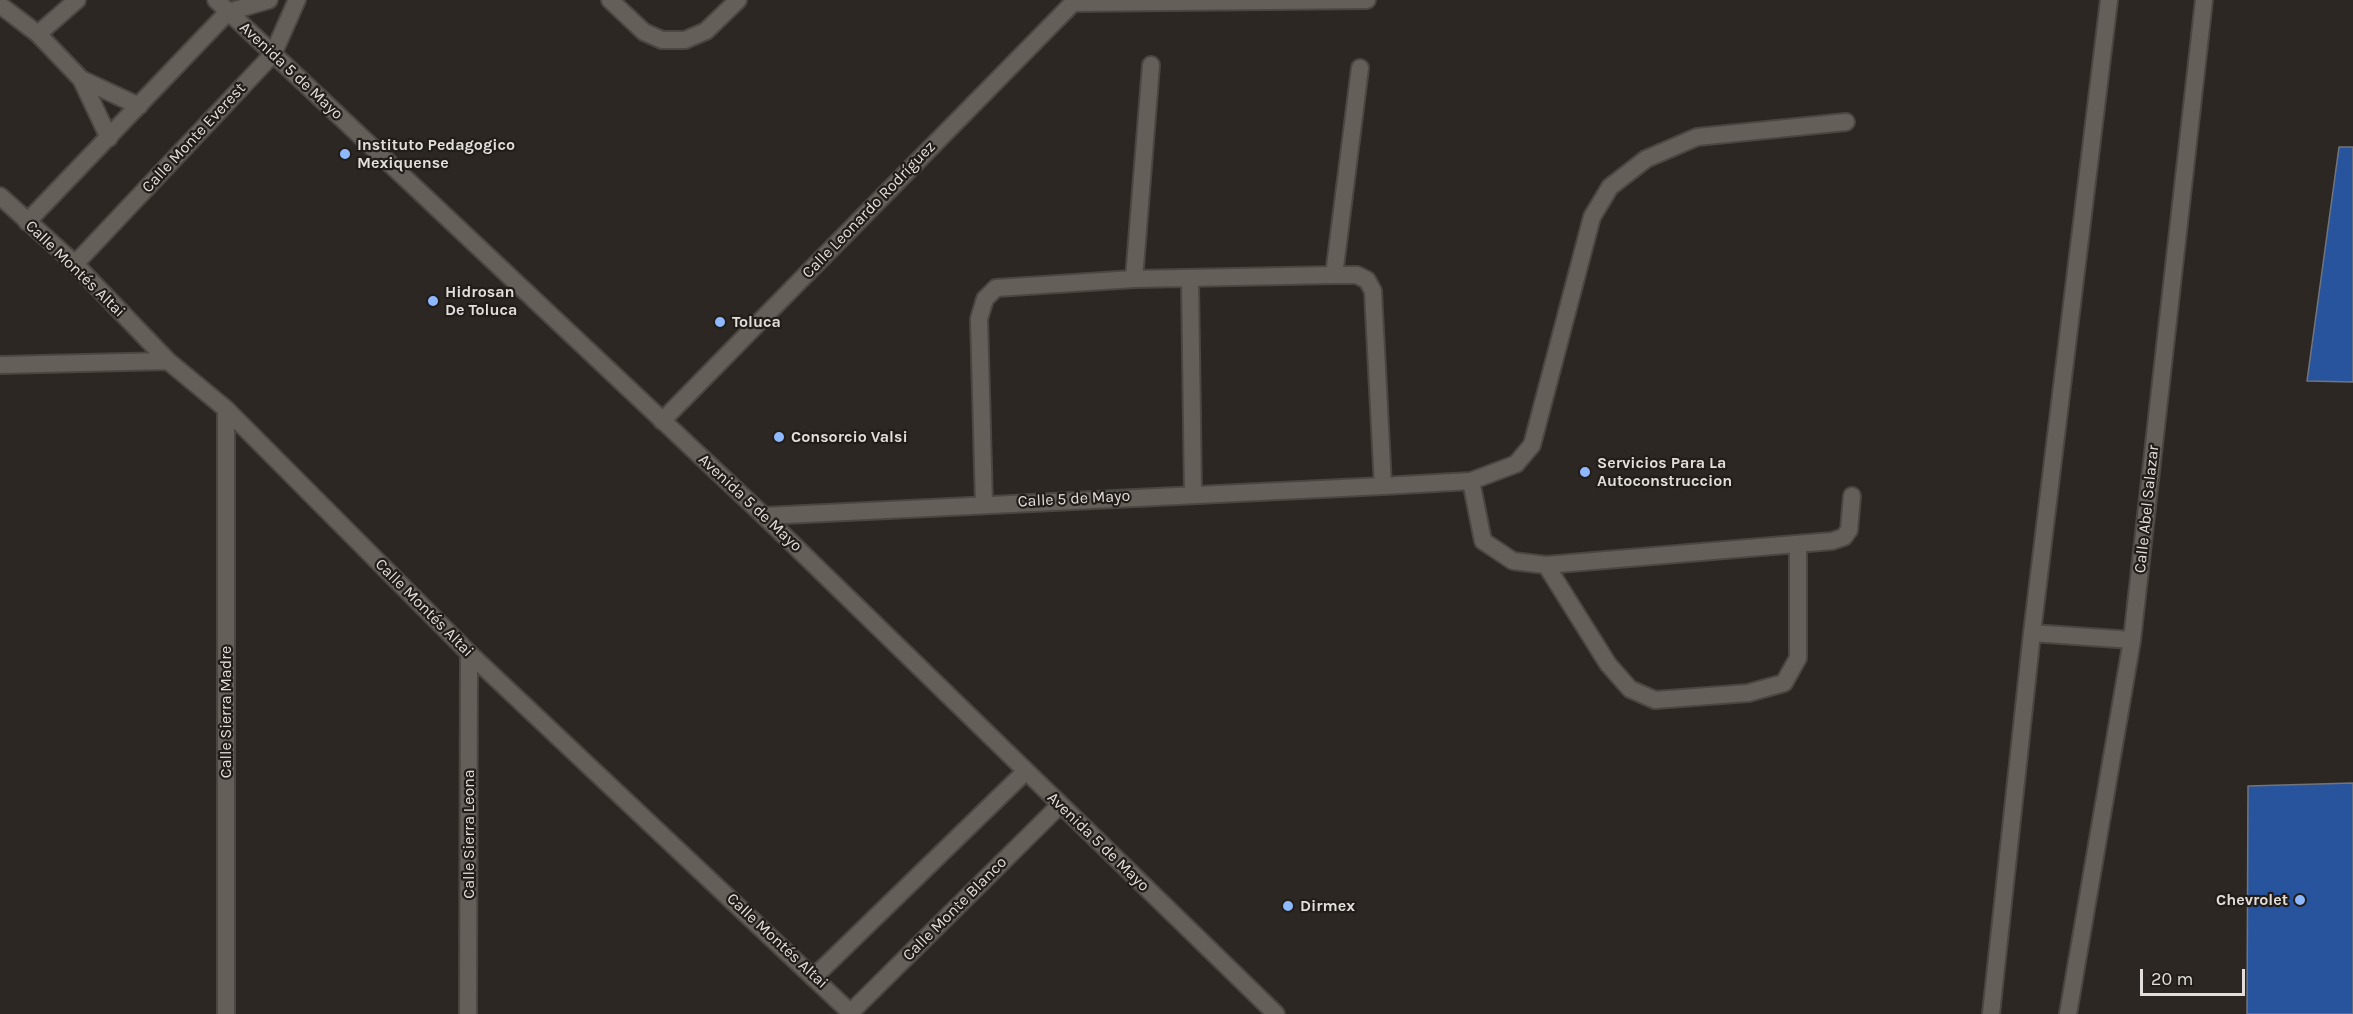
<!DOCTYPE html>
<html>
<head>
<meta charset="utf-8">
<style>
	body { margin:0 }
	#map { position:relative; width:2353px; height:1014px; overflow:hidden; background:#2c2722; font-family:Karla,sans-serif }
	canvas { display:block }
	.scale { position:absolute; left:2140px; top:969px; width:105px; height:27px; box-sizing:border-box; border:3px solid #e2dedb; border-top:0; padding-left:8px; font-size:18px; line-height:21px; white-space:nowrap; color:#e2dedb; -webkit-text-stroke:4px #221d19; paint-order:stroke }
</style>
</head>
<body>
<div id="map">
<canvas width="2353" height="1014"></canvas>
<div class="scale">20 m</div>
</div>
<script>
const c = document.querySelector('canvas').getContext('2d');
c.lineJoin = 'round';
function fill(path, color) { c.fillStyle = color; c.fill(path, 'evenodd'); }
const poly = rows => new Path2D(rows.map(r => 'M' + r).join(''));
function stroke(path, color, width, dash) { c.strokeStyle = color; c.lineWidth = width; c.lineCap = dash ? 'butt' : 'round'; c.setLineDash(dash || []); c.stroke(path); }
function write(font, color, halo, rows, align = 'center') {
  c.font = font + ' Karla,sans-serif'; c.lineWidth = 4.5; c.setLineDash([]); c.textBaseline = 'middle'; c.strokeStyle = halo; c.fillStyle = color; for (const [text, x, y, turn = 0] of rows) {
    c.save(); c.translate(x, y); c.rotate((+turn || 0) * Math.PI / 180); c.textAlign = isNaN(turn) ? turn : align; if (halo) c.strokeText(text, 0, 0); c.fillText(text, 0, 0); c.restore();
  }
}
const building = poly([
	[2339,147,2353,147,2353,382,2307,381,2339,147],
	[2353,783,2353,1014,2247,1014,2248,786,2353,783]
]);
const service = poly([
	[0,5,38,34,81,79,109,138],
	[38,34,77,0],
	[81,79,139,106],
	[1471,481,1483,541,1513,561,1546,565,1832,541,1844,537,1849,530,1852,496],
	[1383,486,1471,481,1516,464,1532,445,1592,217,1610,187,1646,159,1697,137,1846,122],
	[1546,565,1608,664,1630,689,1655,700,1748,693,1784,683,1798,658,1798,545]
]);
const minor = poly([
	[610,0,644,32,662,40,685,40,706,31,738,0],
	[1072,3,1367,0],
	[0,196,75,264,168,361,226,409,469,653,852,1014],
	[27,222,228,12,269,0],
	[75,264,273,54,297,0],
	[1334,275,1360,68],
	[1134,279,1151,65],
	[1190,280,1193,494],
	[0,365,168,361],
	[226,409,226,1014],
	[662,421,1076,0],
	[764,516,1383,486,1373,291,1367,280,1357,275,1334,275,1134,279,996,288,985,299,979,319,984,504],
	[2032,633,2132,640],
	[815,976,1025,772],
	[851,1012,1060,805],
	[468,1014,469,653],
	[1991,1014,2032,633,2109,0],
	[2068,1014,2132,640,2204,0]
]);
const secondary = poly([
	[216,0,764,516,1276,1014]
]);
const markers = [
	[345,154,6,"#8eb9fd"],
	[433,301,6,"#8eb9fd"],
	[720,322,6,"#8eb9fd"],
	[779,437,6,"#8eb9fd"],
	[1585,472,6,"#8eb9fd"],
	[2300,900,6,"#8eb9fd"],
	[1288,906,6,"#8eb9fd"]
];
const streetNames = [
	["Avenida 5 de Mayo",291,71,43],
	["Calle Monte Everest",194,138,-47],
	["Calle Leonardo Rodríguez",869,210,-46],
	["Calle Montés Altai",75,269,44],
	["Calle 5 de Mayo",1074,499,-3],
	["Avenida 5 de Mayo",750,503,43],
	["Calle Abel Salazar",2147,509,-84],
	["Calle Montés Altai",424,608,45],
	["Calle Sierra Madre",226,712,-90],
	["Calle Sierra Leona",469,834,-90],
	["Avenida 5 de Mayo",1098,842,44],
	["Calle Monte Blanco",955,909,-45],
	["Calle Montés Altai",777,941,43]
];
const poiNames = [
	["Instituto Pedagogico",357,145],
	["Mexiquense",357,163],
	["Hidrosan",445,292],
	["De Toluca",445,310],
	["Toluca",732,322],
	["Consorcio Valsi",791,437],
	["Servicios Para La",1597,463],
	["Autoconstruccion",1597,481],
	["Chevrolet",2288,900,"right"],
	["Dirmex",1300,906]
];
fill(building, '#28549d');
stroke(building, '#71757b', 1.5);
stroke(service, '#4a4641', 20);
stroke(minor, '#4a4641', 20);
stroke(secondary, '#4a4641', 20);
stroke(service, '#655f5a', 16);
stroke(minor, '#655f5a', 16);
stroke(secondary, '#655f5a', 16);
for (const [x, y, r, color] of markers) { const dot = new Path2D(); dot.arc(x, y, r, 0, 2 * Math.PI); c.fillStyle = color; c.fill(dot); stroke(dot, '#221d19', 2); }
write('16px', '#e2dedb', '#221d19', streetNames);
write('bold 16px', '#e2dedb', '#221d19', poiNames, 'left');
</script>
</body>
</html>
